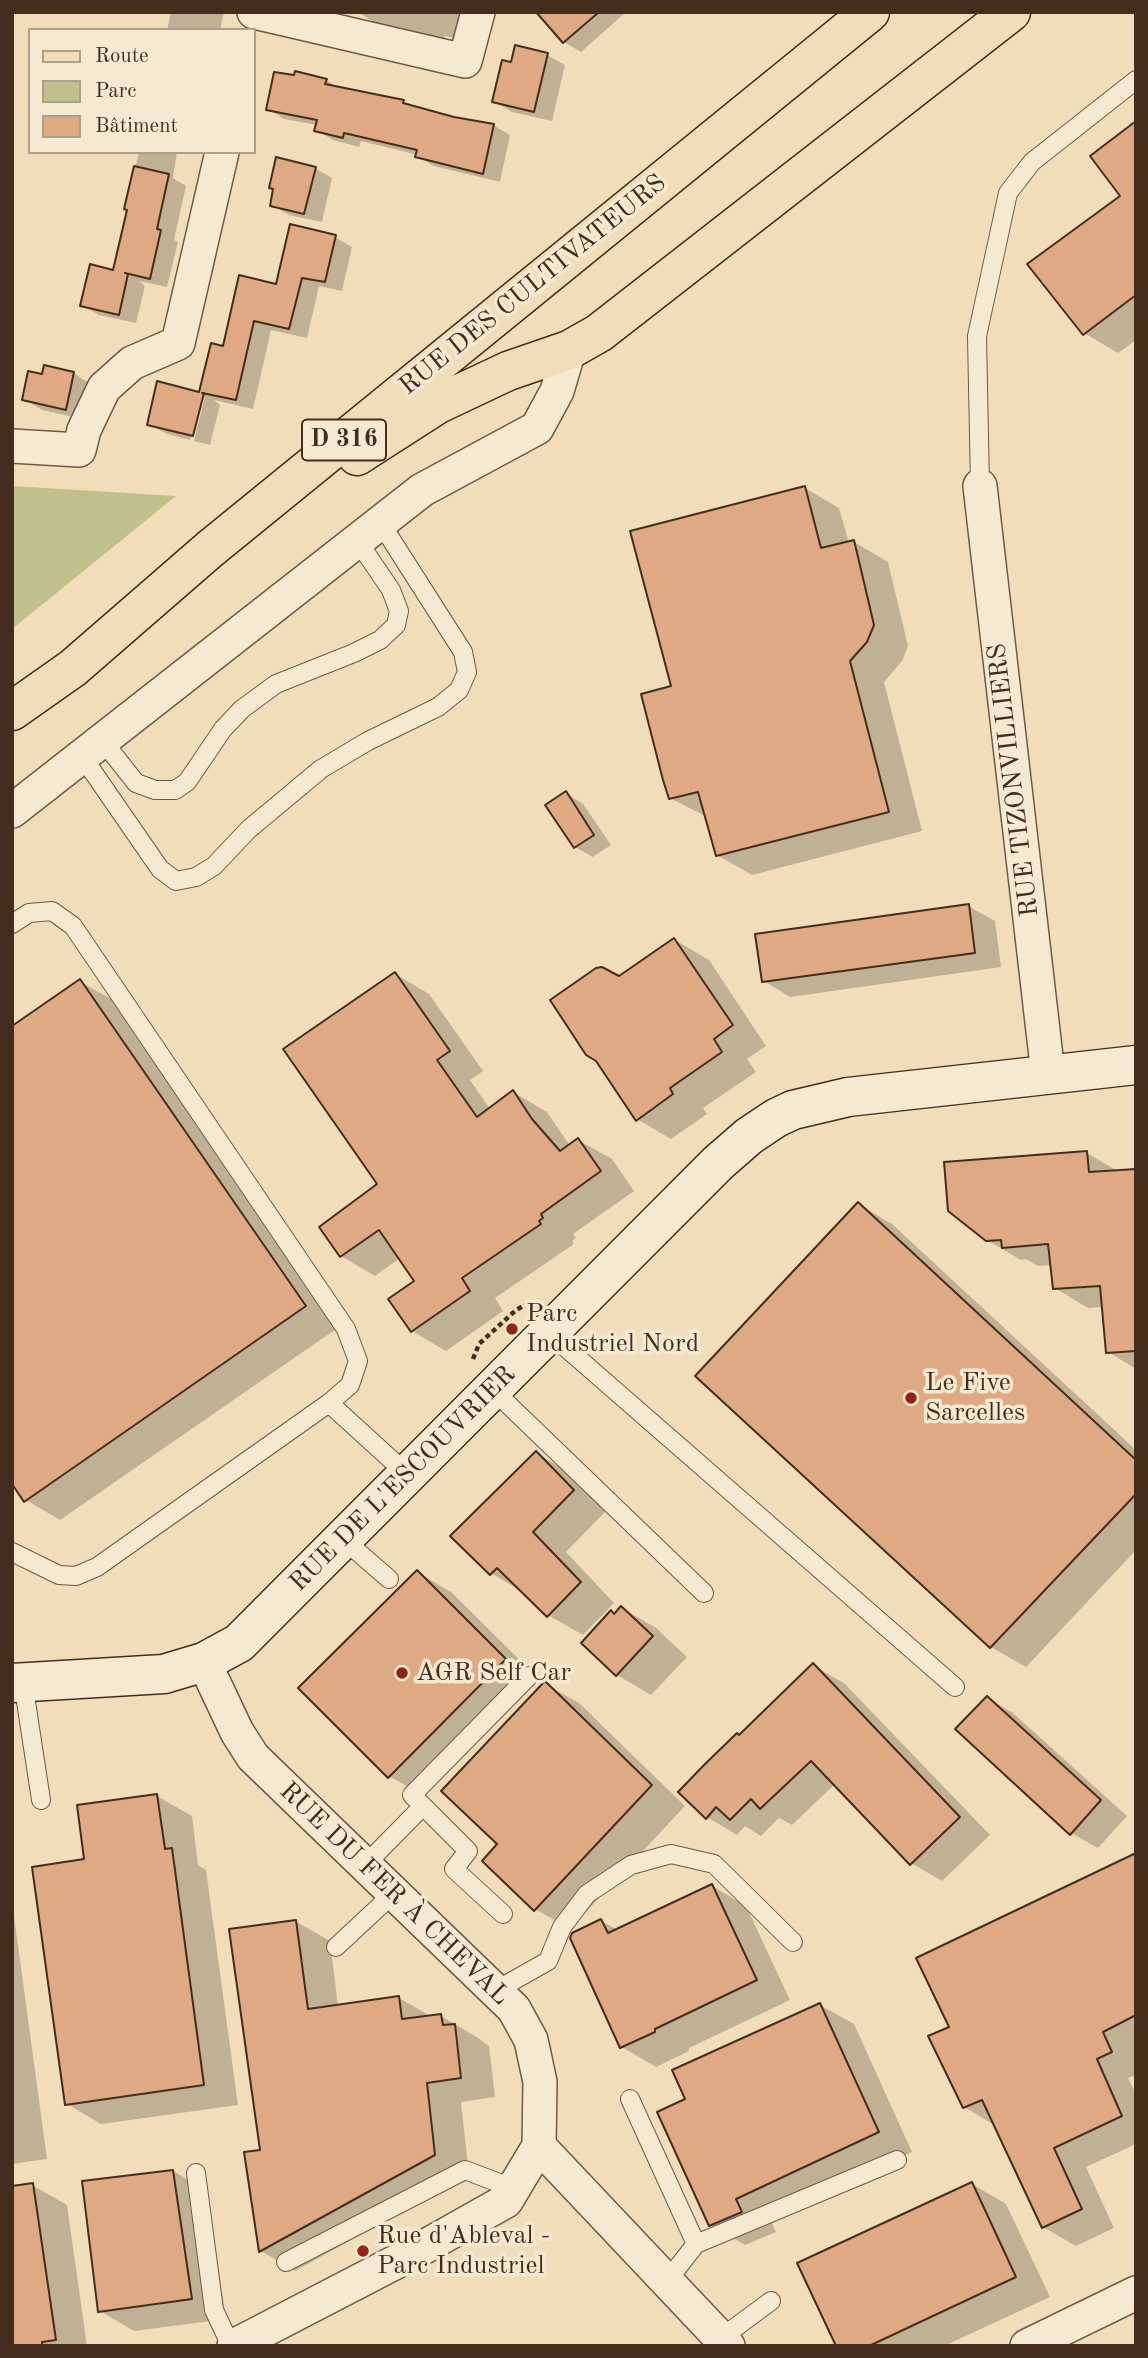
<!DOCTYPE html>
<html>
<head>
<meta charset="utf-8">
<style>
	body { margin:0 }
	#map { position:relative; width:1148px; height:2358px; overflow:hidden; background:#f1ddba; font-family:"Old Standard TT",serif }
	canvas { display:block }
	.frame { position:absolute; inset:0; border:14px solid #442d1d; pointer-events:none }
	.legend { position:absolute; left:28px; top:28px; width:228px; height:126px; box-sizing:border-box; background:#f6e9d2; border:2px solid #af9e8a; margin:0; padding:9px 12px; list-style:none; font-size:21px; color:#442d1d }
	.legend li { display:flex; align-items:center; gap:14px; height:35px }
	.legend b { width:35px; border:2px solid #af9e8a }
</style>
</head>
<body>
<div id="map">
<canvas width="1148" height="2358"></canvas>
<div class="frame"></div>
<ul class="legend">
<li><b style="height:9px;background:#f1ddba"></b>Route</li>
<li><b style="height:19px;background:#c1bf8b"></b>Parc</li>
<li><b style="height:19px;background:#dfa983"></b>Bâtiment</li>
</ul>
</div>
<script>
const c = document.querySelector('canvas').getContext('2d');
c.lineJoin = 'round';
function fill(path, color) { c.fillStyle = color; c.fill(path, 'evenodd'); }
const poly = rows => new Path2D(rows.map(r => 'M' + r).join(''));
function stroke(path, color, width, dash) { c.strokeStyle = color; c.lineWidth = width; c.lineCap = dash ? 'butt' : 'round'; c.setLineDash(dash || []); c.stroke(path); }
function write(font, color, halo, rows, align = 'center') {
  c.font = font + ' "Old Standard TT",serif'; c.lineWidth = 7; c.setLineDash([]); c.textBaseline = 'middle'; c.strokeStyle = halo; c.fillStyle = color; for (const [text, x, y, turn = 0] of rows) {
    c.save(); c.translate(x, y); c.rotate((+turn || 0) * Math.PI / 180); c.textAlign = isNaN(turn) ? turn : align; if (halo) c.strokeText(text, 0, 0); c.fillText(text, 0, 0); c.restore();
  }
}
const green = poly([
	[12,486,176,496,12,629]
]);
const shadow = poly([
	[171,12,224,12,220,30,167,30],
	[358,12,469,12,462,40,445,36,444,41,380,26],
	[546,12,626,12,581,52,564,42,541,16],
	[547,55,565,65,552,121,512,112,494,101,513,64],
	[326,80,340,89,403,102,411,107,454,118,493,125,510,135,500,182,434,166,417,156,418,155,361,141,359,147,333,140,316,130,317,125,284,119,268,109],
	[1136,123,1136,340,1118,353,1084,333,1122,196],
	[139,152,177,152,173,178,186,186,174,240,178,242,167,287,139,281,145,286,136,323,99,315,82,305,114,272,129,210,126,208],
	[315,168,332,178,322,222,289,215,272,205],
	[335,237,352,247,342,291,319,286,307,338,271,330,253,409,214,400,220,405,210,445,194,441,205,397,201,397,190,440,167,434,149,424,200,394,225,348,278,286],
	[73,373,91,384,83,419,42,410,24,399],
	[805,488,839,508,849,543,854,542,888,562,908,646,902,661,884,682,922,831,752,875,717,855,707,817,670,798,673,688],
	[566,793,583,804,611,845,593,857,575,847],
	[968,906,995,921,1001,967,790,997,764,981],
	[675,940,709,960,766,1046,747,1059,756,1072,703,1108,707,1114,671,1139,637,1119,620,978],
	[395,974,429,994,483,1071,470,1080,490,1109,513,1092,547,1112,570,1146,578,1140,612,1159,634,1191,573,1234,576,1238,572,1241,574,1244,495,1298,503,1311,446,1351,412,1331,416,1281,400,1258,375,1276,341,1256,321,1227,380,1185],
	[80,982,115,1001,339,1327,60,1520,26,1500],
	[1087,1153,1119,1172,1136,1170,1136,1369,1108,1352,1103,1307,1088,1308,1055,1288,1052,1265,1038,1266,1026,1259,1021,1260,987,1240],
	[858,1204,892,1224,1136,1450,1136,1550,1026,1667,991,1647,697,1376],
	[536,1453,570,1473,607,1510,566,1552,614,1603,583,1635,548,1615,526,1594,491,1573],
	[417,1572,451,1592,539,1679,424,1796,389,1776],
	[622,1608,656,1628,687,1657,651,1695,617,1675,583,1643],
	[813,1666,844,1683,990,1835,942,1881,911,1863,835,1784,792,1825,779,1818,761,1836,745,1826,737,1835,707,1817,740,1737],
	[545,1684,579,1703,685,1806,570,1929,535,1909],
	[987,1698,1013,1713,1127,1816,1098,1848,1071,1833],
	[157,1796,192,1816,198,1865,206,1870,238,2105,101,2124,67,2104,86,1861],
	[1136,1855,1136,2075,1128,2078,1136,2094,1136,2144,1086,2167,1114,2228,1076,2246,1043,2227,996,2126,964,2107,951,2028],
	[712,1886,746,1906,790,2000,689,2048,689,2051,656,2067,622,2047,601,1921,618,1930],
	[12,1901,47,2159,12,2164],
	[295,1921,330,1941,338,2006,399,1998,432,2017,441,2016,475,2036,489,2046,495,2097,461,2102,469,2175,295,2271,261,2251,246,2154,262,2152],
	[820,2005,854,2024,912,2152,770,2219,776,2232,745,2245,711,2225,688,2100],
	[173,2171,207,2191,226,2319,134,2331,100,2311],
	[972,2184,1006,2204,1050,2297,944,2346,838,2346],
	[32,2185,67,2205,87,2346,12,2346]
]);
const building = poly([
	[536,12,599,12,563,43,536,12],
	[515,45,548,53,534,112,492,102,502,60,511,62,515,45],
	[295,71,327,79,325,84,404,100,403,103,454,117,494,124,483,174,415,157,417,150,344,133,343,138,314,131,317,120,266,110,274,72,294,75,295,71],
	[1136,121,1136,295,1083,335,1027,264,1120,196,1090,156,1136,121],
	[276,157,316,167,304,214,270,206,273,189,269,188,276,157],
	[134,166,169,174,157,229,161,230,150,279,125,273,128,274,119,315,80,306,90,264,113,270,127,210,124,209,134,166],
	[290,224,336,235,325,282,302,278,289,329,254,321,236,400,202,393,204,393,193,436,147,425,157,381,199,392,211,343,223,346,239,275,276,284,290,224],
	[44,365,74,372,66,410,22,400,28,371,42,374,44,365],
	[805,486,821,548,854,540,874,625,867,642,850,661,889,812,716,856,698,792,669,799,663,780,641,694,671,686,630,531,805,486],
	[566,791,594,835,574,848,545,805,566,791],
	[969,904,975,953,762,982,755,934,969,904],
	[674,938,733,1025,714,1039,722,1052,670,1088,673,1094,636,1121,596,1061,586,1055,550,1000,596,968,602,967,619,976,674,938],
	[395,972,450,1051,437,1060,477,1117,513,1090,532,1119,560,1151,578,1138,601,1171,541,1214,543,1218,539,1221,541,1224,462,1278,470,1291,411,1332,388,1299,414,1281,379,1230,340,1257,319,1227,377,1184,283,1049,395,972],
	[80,979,306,1306,24,1502,12,1484,12,1026,80,979],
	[1087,1151,1089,1172,1136,1169,1136,1351,1106,1353,1100,1286,1053,1289,1048,1244,1002,1248,1001,1240,986,1241,948,1211,944,1162,1087,1151],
	[858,1202,1136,1460,1136,1494,990,1648,695,1376,858,1202],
	[536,1451,574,1490,533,1532,581,1582,547,1617,497,1568,490,1575,450,1536,536,1451],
	[417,1570,506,1659,388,1778,298,1688,417,1570],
	[621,1606,653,1636,616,1676,581,1643,611,1610,614,1614,621,1606],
	[813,1663,960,1817,910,1865,811,1761,760,1809,751,1799,730,1820,716,1807,706,1819,678,1792,705,1764,737,1733,739,1735,813,1663],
	[545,1681,652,1785,534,1911,482,1861,497,1844,441,1791,545,1681],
	[987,1696,1101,1800,1070,1835,955,1729,987,1696],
	[157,1794,165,1849,172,1848,204,2085,65,2105,32,1867,84,1859,77,1805,157,1794],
	[1136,1853,1136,2015,1103,2032,1112,2052,1097,2059,1122,2116,1054,2148,1082,2209,1042,2228,982,2100,963,2108,928,2036,949,2027,916,1958,1136,1853],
	[712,1884,757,1980,655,2029,655,2032,620,2048,570,1938,572,1933,601,1919,608,1933,712,1884],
	[296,1920,308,2009,399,1996,402,2019,441,2014,443,2025,455,2024,461,2078,427,2083,435,2155,259,2252,244,2152,260,2150,229,1929,296,1920],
	[820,2003,879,2132,736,2199,742,2212,709,2226,657,2112,685,2099,672,2070,820,2003],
	[173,2170,192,2299,98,2312,82,2181,173,2170],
	[972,2182,1016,2277,869,2346,836,2346,797,2263,972,2182],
	[33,2183,56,2340,42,2342,42,2346,12,2346,12,2186,33,2183]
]);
const path = poly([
	[473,1359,479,1344,516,1310,527,1304]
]);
const lane = poly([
	[980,486,977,336,1008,193,1032,162,1136,80],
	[102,740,136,783,155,790,175,790,187,782,223,729,242,709,276,684,354,653,380,640,396,625,399,611,391,590,357,540],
	[82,756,160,869,176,881,196,877,214,866,249,829,321,769,368,741,438,707,459,690,467,672,463,652,380,522],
	[12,924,29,913,52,911,73,926,346,1329,358,1361,350,1385,329,1403,408,1475],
	[549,1333,955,1687],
	[492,1389,704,1593],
	[343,1539,389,1579],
	[12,1552,59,1575,76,1576,97,1567,329,1403],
	[23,1682,41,1800],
	[365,1865,423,1806],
	[503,1914,454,1869,468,1851,412,1795,529,1676],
	[336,1947,394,1893],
	[495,1991,548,1961,562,1927,587,1894,631,1865,671,1854,714,1864,793,1942],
	[630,2099,696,2244,897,2160],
	[196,2173,214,2310,231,2346],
	[286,2262,465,2170,515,2189],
	[667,2281,696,2244],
	[721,2338,771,2301]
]);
const street = poly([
	[254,12,465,61,478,12],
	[12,446,79,450,84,430,104,388,132,363,178,343,222,152],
	[980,486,1048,1074],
	[12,811,422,490,537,428,557,391,569,350],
	[204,1662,237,1732,253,1757,514,2009,531,2040,540,2082,539,2146,506,2201,417,2251,234,2346],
	[539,2146,728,2346],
	[1027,2346,1136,2293]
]);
const secondary = poly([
	[12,1683,164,1674,204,1662,239,1643,718,1163,749,1136,776,1118,793,1110,848,1097,1136,1065]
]);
const primary = poly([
	[357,456,438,404,508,371,569,350,599,333,1011,12],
	[12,711,73,668,210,549,870,12]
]);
const markers = [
	[512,1329,7,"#8f2418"],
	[911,1398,7,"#8f2418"],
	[402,1673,7,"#8f2418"],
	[363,2251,7,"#8f2418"]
];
const shields = [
	[344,440,84]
];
const shieldNames = [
	["D 316",344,440]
];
const streetNames = [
	["RUE DES CULTIVATEURS",533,285,-39],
	["RUE TIZONVILLIERS",1014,780,-97],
	["RUE DE L'ESCOUVRIER",403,1479,-45],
	["RUE DU FER À CHEVAL",394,1894,44]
];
const poiNames = [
	["Parc",526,1314],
	["Industriel Nord",526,1344],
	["Le Five",925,1383],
	["Sarcelles",925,1413],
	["AGR Self Car",416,1673],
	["Rue d'Ableval -",377,2236],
	["Parc Industriel",377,2266]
];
fill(green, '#c1bf8b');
fill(shadow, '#0003');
fill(building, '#dfa983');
stroke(building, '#442d1d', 2);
stroke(lane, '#6f5944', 20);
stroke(street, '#6f5944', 36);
stroke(secondary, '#442d1d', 41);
stroke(primary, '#442d1d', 41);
stroke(path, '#442d1d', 4.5, [5, 3.5]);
stroke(lane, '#f6e9d2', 18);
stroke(street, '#f6e9d2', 33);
stroke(secondary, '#f6e9d2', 38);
stroke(primary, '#f1ddba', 38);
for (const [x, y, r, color] of markers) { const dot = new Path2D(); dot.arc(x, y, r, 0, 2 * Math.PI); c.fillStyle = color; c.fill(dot); stroke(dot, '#f6e9d2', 2.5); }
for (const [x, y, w] of shields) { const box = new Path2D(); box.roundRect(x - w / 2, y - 20.5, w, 41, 5); c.fillStyle = '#f6e9d2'; c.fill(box); stroke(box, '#442d1d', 2); }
write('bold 24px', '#442d1d', null, shieldNames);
write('26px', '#442d1d', '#f6e9d2', streetNames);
write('26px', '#442d1d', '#f6e9d2', poiNames, 'left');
</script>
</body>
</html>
